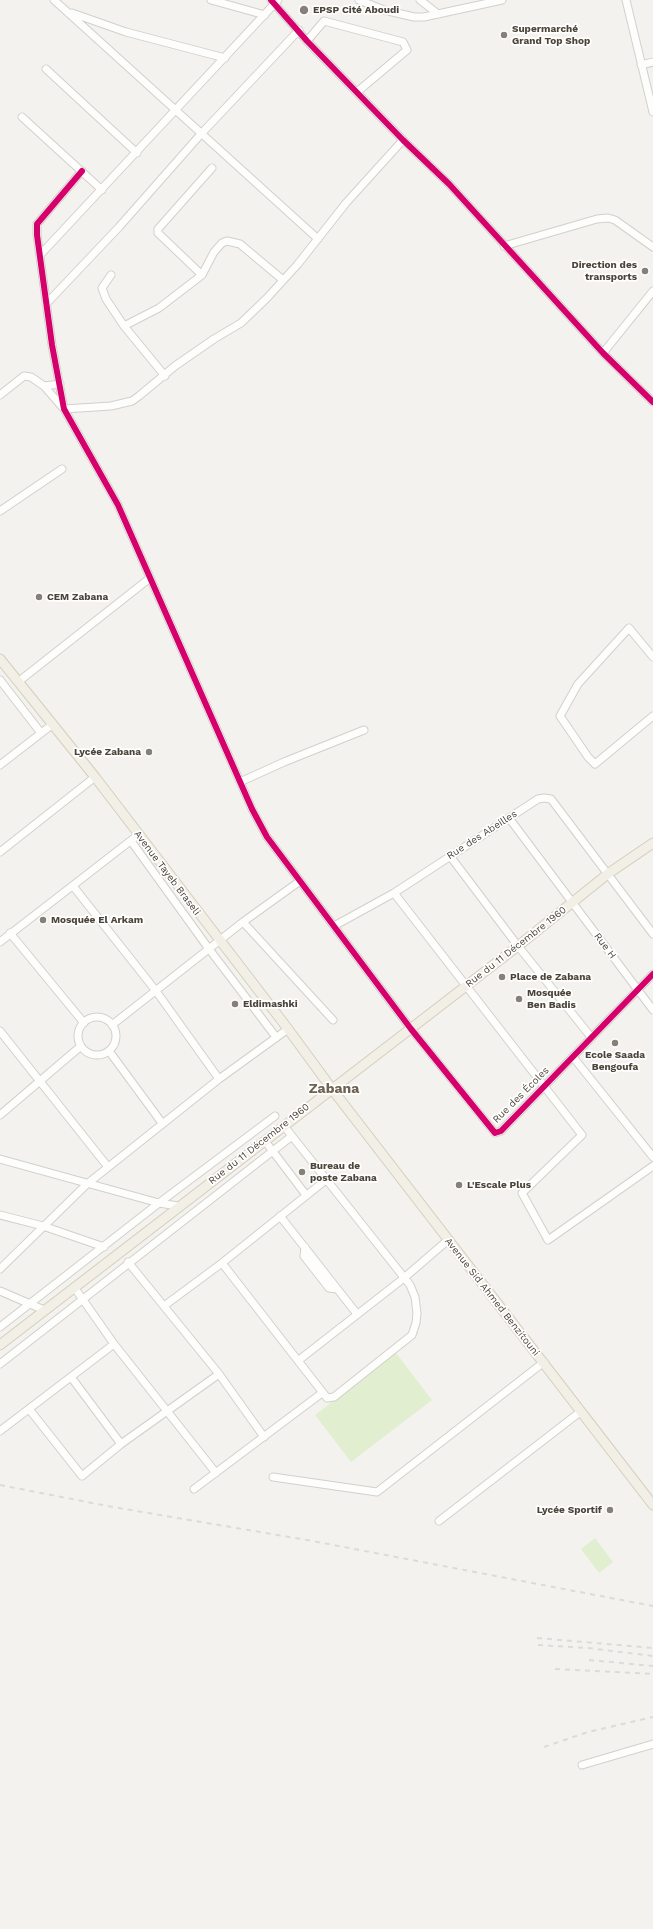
<!DOCTYPE html>
<html>
<head>
<meta charset="utf-8">
<style>
	body { margin:0 }
	canvas { display:block; background:#f4f2ee }
</style>
</head>
<body>
<canvas width="653" height="1929"></canvas>
<script>
const c = document.querySelector('canvas').getContext('2d');
c.lineJoin = 'round';
function fill(path, color) { c.fillStyle = color; c.fill(path, 'evenodd'); }
const poly = rows => new Path2D(rows.map(r => 'M' + r).join(''));
function stroke(path, color, width, dash) { c.strokeStyle = color; c.lineWidth = width; c.lineCap = dash ? 'butt' : 'round'; c.setLineDash(dash || []); c.stroke(path); }
function write(font, color, halo, rows, align = 'center') {
  c.font = font + ' "Work Sans",sans-serif'; c.lineWidth = 3.5; c.setLineDash([]); c.textBaseline = 'middle'; c.strokeStyle = halo; c.fillStyle = color; for (const [text, x, y, turn = 0] of rows) {
    c.save(); c.translate(x, y); c.rotate((+turn || 0) * Math.PI / 180); c.textAlign = isNaN(turn) ? turn : align; if (halo) c.strokeText(text, 0, 0); c.fillText(text, 0, 0); c.restore();
  }
}
const green = poly([
	[396,1353,432,1400,351,1462,315,1415],
	[595,1538,613,1562,599,1573,581,1549]
]);
const minor = poly([
	[54,0,318,239],
	[211,0,265,15],
	[271,0,307,41,403,140,449,184,603,353,653,402],
	[359,0,384,10,414,17,424,17,502,0],
	[420,0,438,14],
	[626,0,653,112],
	[72,13,126,32,225,58],
	[307,41,324,21,403,42,407,50,357,92],
	[641,65,653,62],
	[46,69,137,153],
	[22,117,102,190],
	[82,171,37,224,37,235,52,345,64,409,118,505,252,809,267,837,411,1029,495,1133,501,1131,653,974],
	[504,246,597,219,608,218,615,220,653,247],
	[40,255,278,0],
	[111,275,102,288,106,299,124,326,165,376],
	[202,275,158,233,158,229,212,168],
	[46,304,119,227,201,134,299,30],
	[124,326,159,308,202,275,214,252,222,243,227,241,240,244,283,280],
	[603,353,653,291],
	[44,386,60,384],
	[0,395,24,376,31,377,44,386,64,409,111,406,132,401,139,396,175,366,214,339,241,323,267,298,298,264,346,203,403,140],
	[0,511,62,469],
	[653,657,629,628,578,684,560,716,588,757,595,764,653,716],
	[0,680,41,733],
	[18,682,150,578],
	[0,765,53,724],
	[240,782,284,762,364,730],
	[509,818,653,1010],
	[131,841,209,949,276,1037],
	[0,852,95,777],
	[450,856,518,946,591,1037],
	[73,886,156,991,219,1079],
	[394,893,582,1135,522,1193,548,1240,653,1166],
	[243,922,333,1020],
	[334,926,394,893,538,799,544,798,551,799,653,934],
	[10,933,84,1023],
	[0,942,138,835],
	'78 1036a19 19 0 1 1 38 0a19 19 0 1 1-38 0Z',
	[112,1025,243,922,300,881],
	[0,1031,108,1167],
	[109,1051,162,1123],
	[573,1057,653,1157],
	[0,1115,81,1046],
	[265,1141,306,1195],
	[0,1159,159,1203,178,1206],
	[0,1215,43,1226,104,1247],
	[280,1216,357,1314],
	[305,1247,304,1256,329,1288,337,1289],
	[128,1262,219,1374,264,1437],
	[222,1263,327,1398,334,1397,412,1335,416,1323,417,1313,415,1297,410,1285,284,1126],
	[0,1269,87,1184,219,1079,288,1029],
	[74,1287,114,1344,216,1473],
	[0,1291,44,1310],
	[164,1306,222,1263,327,1179],
	[0,1327,159,1203,275,1116],
	[299,1360,404,1278,448,1240],
	[0,1364,292,1136],
	[71,1377,121,1444],
	[29,1409,82,1476,121,1444,219,1374],
	[0,1431,114,1344],
	[273,1477,377,1492,544,1362],
	[194,1489,322,1393],
	[439,1521,580,1412],
	[582,1765,653,1744]
]);
const major = poly([
	[0,659,95,777,288,1029,332,1089,653,1505],
	[0,1345,518,946,609,873,653,843]
]);
const rail = poly([
	[0,1485,113,1507,307,1540,653,1606],
	[537,1638,653,1648],
	[538,1645,588,1648,653,1656],
	[589,1660,653,1666],
	[555,1669,653,1674],
	[544,1747,588,1732,653,1717]
]);
const cycleway = poly([
	[271,0,307,41,403,140,449,184,603,353,653,402],
	[82,171,37,224,37,235,52,345,64,409,118,505,252,809,267,837,411,1029,495,1133,501,1131,653,974]
]);
const markers = [
	[304,10,5,"#868178"],
	[504,35,4,"#868178"],
	[645,271,4,"#868178"],
	[39,597,4,"#868178"],
	[149,752,4,"#868178"],
	[43,920,4,"#868178"],
	[502,977,4,"#868178"],
	[519,999,4,"#868178"],
	[235,1004,4,"#868178"],
	[615,1043,4,"#868178"],
	[302,1172,4,"#868178"],
	[459,1185,4,"#868178"],
	[610,1510,4,"#868178"]
];
const poiNames = [
	["EPSP Cité Aboudi",313,10],
	["Supermarché",512,29],
	["Grand Top Shop",512,41],
	["Direction des",637,265,"right"],
	["transports",637,277,"right"],
	["CEM Zabana",47,597],
	["Lycée Zabana",141,752,"right"],
	["Mosquée El Arkam",51,920],
	["Place de Zabana",510,977],
	["Mosquée",527,993],
	["Ben Badis",527,1005],
	["Eldimashki",243,1004],
	["Ecole Saada",615,1055,"center"],
	["Bengoufa",615,1067,"center"],
	["Bureau de",310,1166],
	["poste Zabana",310,1178],
	["L'Escale Plus",467,1185],
	["Lycée Sportif",602,1510,"right"]
];
const streetNames = [
	["Rue des Abeilles",482,835,-33],
	["Avenue Tayeb Braseli",167,873,53],
	["Rue H",605,946,53],
	["Rue du 11 Décembre 1960",516,947,-38],
	["Rue des Écoles",521,1095,-45],
	["Rue du 11 Décembre 1960",259,1144,-38],
	["Avenue Sid Ahmed Benzitouni",492,1297,52]
];
const districtNames = [
	["Zabana",334,1089]
];
fill(green, '#e1eecf');
stroke(minor, '#d2d0cb', 9);
stroke(major, '#d6cebb', 11);
stroke(minor, '#fdfdfc', 7);
stroke(major, '#f2efe6', 9);
stroke(rail, '#dbdbda', 2, [5, 5]);
stroke(cycleway, '#d6006c', 6);
for (const [x, y, r, color] of markers) { const dot = new Path2D(); dot.arc(x, y, r, 0, 2 * Math.PI); c.fillStyle = color; c.fill(dot); stroke(dot, '#fff', 1.5); }
write('bold 10px', '#4b4439', '#fff', poiNames, 'left');
write('10px', '#4b4439', '#fff', streetNames);
write('bold 14px', '#6e6250', '#fff', districtNames);
</script>
</body>
</html>
